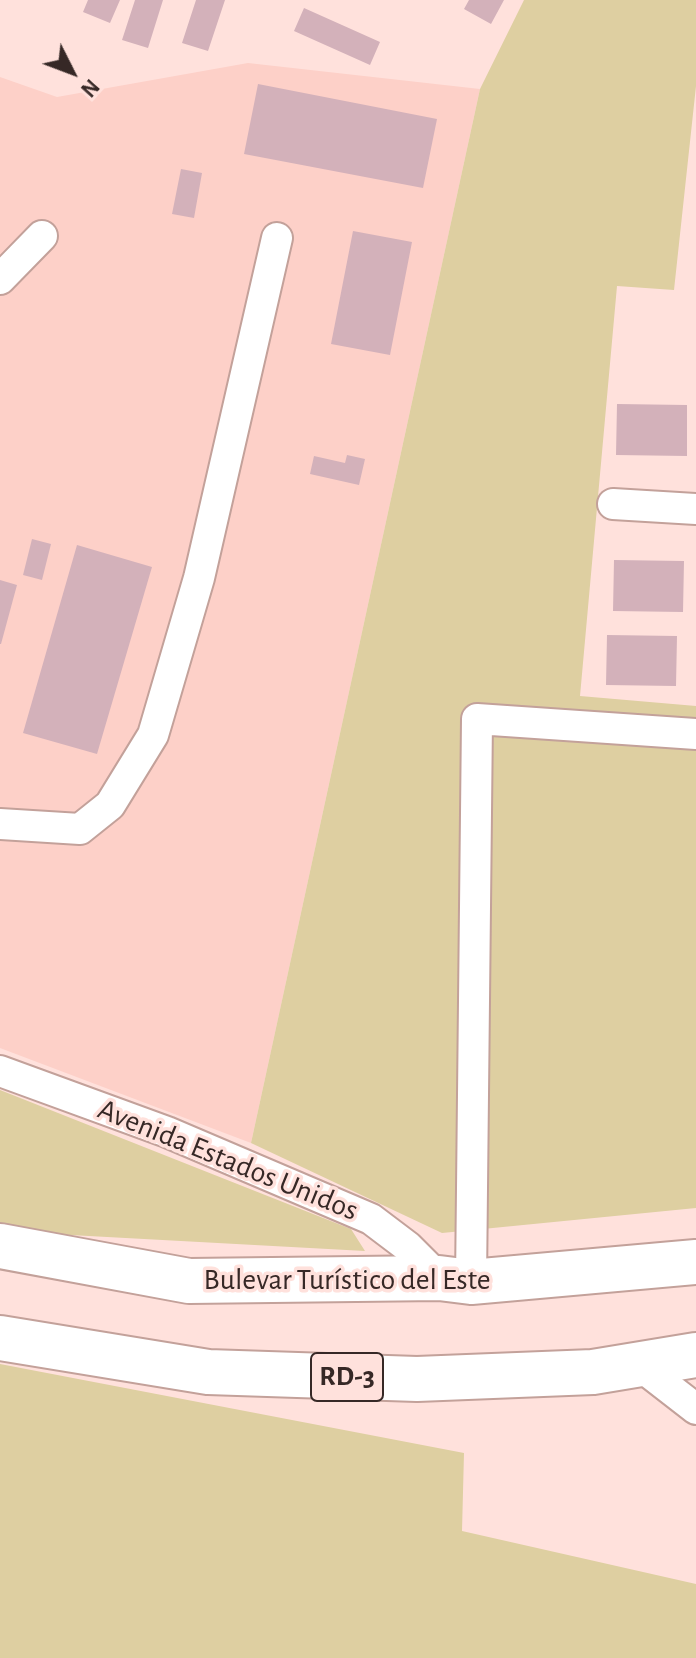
<!DOCTYPE html>
<html>
<head>
<meta charset="utf-8">
<style>
	body { margin:0 }
	#map { position:relative; width:696px; height:1658px; overflow:hidden; background:#ffe1dc; font-family:"Alegreya Sans",sans-serif }
	canvas { display:block }
	.north { position:absolute; left:32px; top:32px; width:80px; height:80px; -webkit-text-stroke:6px #ffe1dc; paint-order:stroke; rotate:132deg; font-size:22px; font-weight:700; line-height:32px; text-align:center; color:#362826 }
	.north::after { content:''; display:block; margin:auto; width:28px; height:36px; background:#362826; clip-path:polygon(50% 0,100% 100%,50% 72%,0 100%) }
</style>
</head>
<body>
<div id="map">
<canvas width="696" height="1658"></canvas>
<div class="north">N</div>
</div>
<script>
const c = document.querySelector('canvas').getContext('2d');
c.lineJoin = 'round';
function fill(path, color) { c.fillStyle = color; c.fill(path, 'evenodd'); }
const poly = rows => new Path2D(rows.map(r => 'M' + r).join(''));
function stroke(path, color, width, dash) { c.strokeStyle = color; c.lineWidth = width; c.lineCap = dash ? 'butt' : 'round'; c.setLineDash(dash || []); c.stroke(path); }
function write(font, color, halo, rows, align = 'center') {
  c.font = font + ' "Alegreya Sans",sans-serif'; c.lineWidth = 7; c.setLineDash([]); c.textBaseline = 'middle'; c.strokeStyle = halo; c.fillStyle = color; for (const [text, x, y, turn = 0] of rows) {
    c.save(); c.translate(x, y); c.rotate((+turn || 0) * Math.PI / 180); c.textAlign = isNaN(turn) ? turn : align; if (halo) c.strokeText(text, 0, 0); c.fillText(text, 0, 0); c.restore();
  }
}
const built = poly([
	[248,63,480,89,251,1143,0,1048,0,77,57,97]
]);
const green = poly([
	[524,0,696,0,696,86,674,290,617,286,580,696,696,706,696,1208,442,1233,251,1143,480,89],
	[0,1090,351,1229,365,1251,52,1234,0,1223],
	[0,1364,464,1453,462,1531,696,1584,696,1658,0,1658]
]);
const building = poly([
	[88,0,120,0,110,23,83,12],
	[135,0,163,0,148,48,122,40],
	[196,0,225,0,208,51,182,43],
	[469,0,504,0,491,24,464,9],
	[304,8,380,42,370,65,294,31],
	[258,84,437,119,423,188,244,154],
	[181,169,202,173,194,218,172,214],
	[353,231,412,242,390,355,331,344],
	[617,404,687,405,687,456,616,455],
	[347,455,365,459,359,485,310,474,314,456,345,463],
	[32,539,51,544,42,580,23,575],
	[77,545,152,567,97,754,23,733],
	[614,560,684,561,683,612,613,611],
	[0,580,17,585,1,644,0,644],
	[607,635,677,636,676,686,606,685]
]);
const minor = poly([
	[0,279,42,236],
	[613,504,696,509],
	[0,824,80,829,110,805,153,735,199,578,277,238],
	[0,1071,167,1132,371,1219,408,1247,439,1278],
	[471,1282,477,719,696,734],
	[638,1364,696,1409]
]);
const highway = poly([
	[0,1246,189,1281,439,1278,471,1282,696,1262],
	[0,1338,208,1372,417,1379,593,1372,696,1355]
]);
const shields = [
	[347,1377,72]
];
const shieldNames = [
	["RD-3",347,1377]
];
const streetNames = [
	["Avenida Estados Unidos",228,1160,22],
	["Bulevar Turístico del Este",347,1280]
];
fill(built, '#fdd0c8');
fill(green, '#decfa1');
fill(building, '#d3b1ba');
stroke(minor, '#c3a19a', 34);
stroke(highway, '#c3a19a', 48);
stroke(minor, '#fff', 30);
stroke(highway, '#fff', 44);
for (const [x, y, w] of shields) { const box = new Path2D(); box.roundRect(x - w / 2, y - 24, w, 48, 6); c.fillStyle = '#ffe1dc'; c.fill(box); stroke(box, '#362826', 2); }
write('bold 28px', '#362826', null, shieldNames);
write('30px', '#362826', '#ffe1dc', streetNames);
</script>
</body>
</html>
